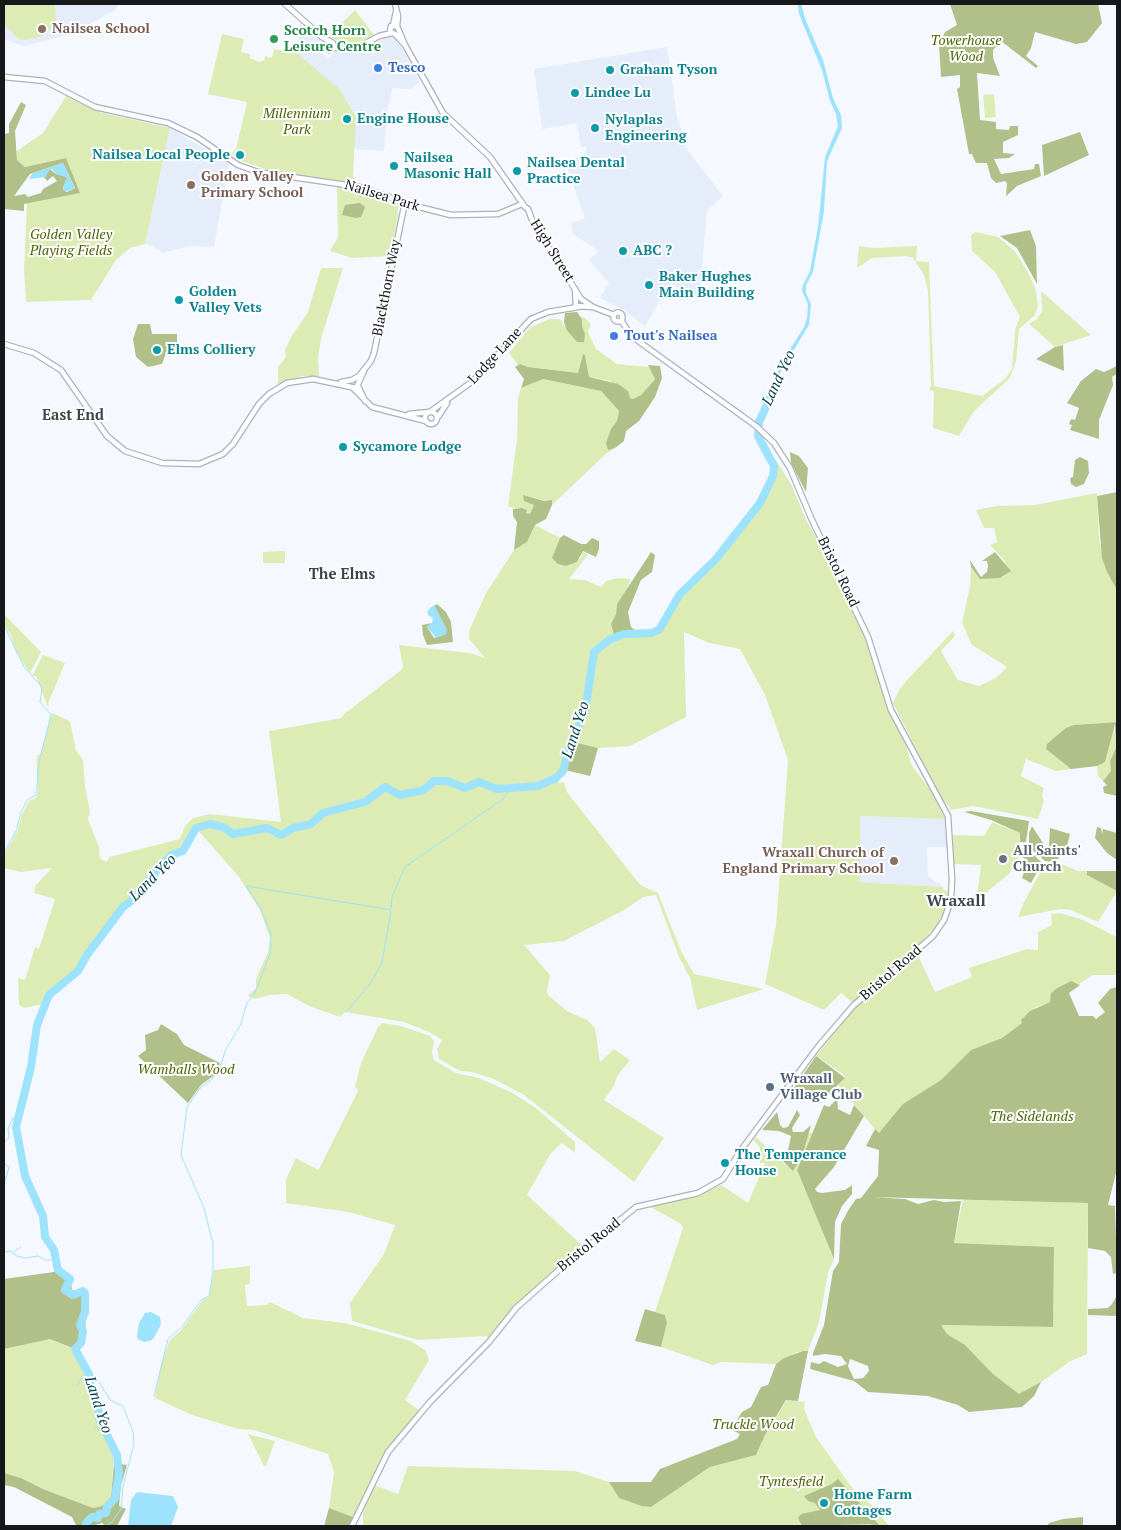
<!DOCTYPE html>
<html>
<head>
<meta charset="utf-8">
<style>
	body { margin:0 }
	#map { position:relative; width:1121px; height:1530px; overflow:hidden; background:#f5f9ff; font-family:"PT Serif",serif }
	canvas { display:block }
	.frame { position:absolute; inset:0; border:5px solid #16181c; pointer-events:none }
</style>
</head>
<body>
<div id="map">
<canvas width="1121" height="1530"></canvas>
<div class="frame"></div>
</div>
<script>
const c = document.querySelector('canvas').getContext('2d');
c.lineJoin = 'round';
function fill(path, color) { c.fillStyle = color; c.fill(path, 'evenodd'); }
const poly = rows => new Path2D(rows.map(r => 'M' + r).join(''));
function stroke(path, color, width, dash) { c.strokeStyle = color; c.lineWidth = width; c.lineCap = dash ? 'butt' : 'round'; c.setLineDash(dash || []); c.stroke(path); }
function write(font, color, halo, rows, align = 'center') {
  c.font = font + ' "PT Serif",serif'; c.lineWidth = 4; c.setLineDash([]); c.textBaseline = 'middle'; c.strokeStyle = halo; c.fillStyle = color; for (const [text, x, y, turn = 0] of rows) {
    c.save(); c.translate(x, y); c.rotate((+turn || 0) * Math.PI / 180); c.textAlign = isNaN(turn) ? turn : align; if (halo) c.strokeText(text, 0, 0); c.fillText(text, 0, 0); c.restore();
  }
}
const built = poly([
	[4,4,118,4,115,10,72,34,24,46,4,39],
	[300,23,320,39,321,53,329,58,335,52,359,51,386,37,393,37,398,41,420,82,410,89,392,88,390,103,388,104,384,151,354,149,297,57],
	[667,47,677,117,688,151,723,196,707,211,699,298,670,283,645,326,622,309,600,298,609,283,589,260,599,251,573,234,571,223,585,219,565,161,586,155,586,147,581,147,577,123,542,129,534,69],
	[170,128,229,163,214,247,190,246,162,253,155,247,145,244],
	[860,816,945,819,948,847,927,847,928,876,943,887,860,882]
]);
const green = poly([
	[4,4,55,4,56,23,43,36,27,40,19,39,5,26],
	[355,10,374,35,352,45,328,37],
	[222,34,244,39,241,52,250,54,250,58,259,62,264,60,265,56,272,58,274,49,298,54,339,89,356,117,353,177,356,184,281,174,235,159,232,153,236,149,247,102,208,94],
	[994,94,996,117,985,118,983,95],
	[66,96,99,112,170,128,145,244,130,248,116,260,91,300,26,302,24,271,27,203,79,193,66,158,25,167,17,160,17,151,43,133],
	[337,187,366,192,398,204,398,216,390,256,352,258,330,251,338,237],
	[975,232,998,237,1015,251,1030,276,1036,291,1038,306,1035,315,1019,329,1016,361,1010,378,974,411,959,436,933,428,934,391,929,390,931,386,928,291,924,275,913,258,906,256,872,258,857,268,859,246,874,248,917,246,916,261,929,262,934,386,982,396,1005,379,1012,369,1015,330,1020,317,995,272,972,251,971,235],
	[321,268,343,268,321,339,318,358,319,376,302,376,278,384,278,367,286,357,285,350,291,337,308,312],
	[1041,291,1091,335,1055,347,1029,324,1037,319,1042,311],
	[584,317,591,324,588,332,596,349,617,364,649,367,655,378,641,395,633,399,630,398,610,381,589,377,585,355,583,354,578,373,528,367,520,364,518,365,509,353,530,327,550,319,560,319,566,329,585,334,582,326,581,318],
	[542,379,601,391,619,411,617,422,611,429,608,449,615,448,607,453,552,505,552,500,544,501,533,497,534,505,530,515,526,513,527,509,508,507,517,439,518,398,521,388],
	[775,459,791,484,807,522,826,554,854,611,852,615,857,618,872,655,887,708,906,745,911,764,933,794,945,819,860,816,860,882,943,887,943,890,949,891,947,902,942,917,933,930,890,972,853,1003,841,993,824,1010,765,984,776,925,788,760,765,695,740,649,709,643,684,632,686,717,630,746,598,748,575,742,564,773,558,779,559,783,564,782,567,792,637,881,642,886,658,893,681,951,694,974,764,989,697,1010,690,978,679,957,656,895,643,897,626,909,564,941,524,945,550,975,547,992,549,996,567,1011,587,1020,595,1028,600,1062,614,1049,630,1060,617,1076,614,1086,604,1100,664,1138,634,1182,524,1095,494,1079,472,1072,460,1071,439,1059,437,1049,442,1040,431,1033,404,1022,345,1012,340,1017,309,1006,287,994,270,995,255,999,248,996,256,988,256,979,268,952,270,938,260,910,239,877,195,827,182,849,168,856,145,881,140,892,122,905,75,970,44,1004,24,1008,19,1005,18,978,25,980,35,947,39,949,55,899,34,893,35,886,52,868,21,872,4,868,4,855,18,830,22,814,29,801,36,798,38,791,37,756,41,753,52,713,70,721,76,750,83,760,85,787,90,812,88,819,99,847,100,859,107,862,109,857,180,839,185,826,193,818,210,814,281,822,269,731,342,718,344,714,400,671,403,667,399,645,470,653,485,658,469,639,469,631,486,593,514,550,527,542,535,525,560,538,552,558,566,566,577,562,582,556,582,551,588,555,569,579,585,580,601,587,606,581,618,578,631,579,623,598,617,604,616,614,611,624,614,635,597,644,635,633,653,633,664,623,684,592,715,561,758,507,772,477],
	[1097,493,1099,539,1107,572,1117,590,1117,722,1074,725,1046,749,1071,769,1056,771,1026,759,1021,776,1044,788,1042,795,1044,801,1038,819,973,806,951,810,940,796,893,703,899,690,908,679,953,631,955,636,941,651,958,680,979,686,996,678,1007,667,972,645,962,623,970,586,971,567,980,579,1003,577,1006,574,1005,561,990,545,997,542,994,528,984,528,976,510,996,506,1035,505],
	[285,551,285,563,263,563,263,552],
	[4,614,41,652,30,673,16,652,11,635,4,624],
	[43,655,65,663,49,701,48,708,36,676,32,676],
	[1114,724,1116,748,1110,761,1111,771,1103,781,1098,776,1097,766,1105,762],
	[992,822,1020,833,1019,857,1009,874,988,891,980,904,976,903,981,865,954,864,953,835,984,836],
	[1045,864,1064,865,1078,871,1087,871,1088,875,1117,891,1098,922,1071,910,1061,909,1018,917,1023,904],
	[1060,913,1081,919,1117,937,1117,975,1093,975,1079,984,1068,982,1057,988,1051,993,1051,1002,1036,1007,1022,1023,1002,1038,971,1050,941,1080,904,1104,879,1134,838,1085,845,1078,843,1074,816,1056,849,1015,868,996,918,955,935,992,972,977,969,968,1027,949,1038,950,1038,932,1052,925,1051,914],
	[383,1023,401,1026,430,1036,434,1041,432,1052,434,1060,456,1073,479,1078,511,1092,536,1108,575,1142,575,1153,562,1143,551,1153,527,1195,584,1247,511,1309,488,1340,487,1336,418,1340,352,1321,350,1303,384,1254,395,1225,348,1212,286,1203,286,1179,296,1158,318,1170,319,1169,358,1091,355,1086,361,1063,378,1027],
	[809,1132,812,1133,797,1170,834,1259,828,1273,819,1322,808,1351,797,1352,776,1364,722,1362,713,1365,661,1347,667,1323,665,1315,655,1312,683,1228,681,1224,647,1205,695,1197,721,1185,748,1203,765,1163,760,1163,760,1147,753,1140,756,1137,787,1166,795,1166,800,1159],
	[963,1199,1088,1203,1087,1354,1069,1362,1033,1388,1019,1394,993,1374,968,1348,947,1334,941,1325,1053,1327,1054,1247,954,1243],
	[250,1266,250,1284,245,1285,247,1306,267,1305,270,1302,303,1318,345,1323,411,1341,426,1351,429,1360,405,1400,420,1411,384,1454,353,1517,329,1508,334,1472,328,1454,254,1430,238,1429,192,1415,155,1398,161,1364,170,1340,181,1330,203,1300,209,1297,214,1270],
	[50,1339,74,1349,87,1375,97,1404,98,1419,114,1452,111,1497,102,1506,93,1508,43,1489,21,1478,4,1473,4,1349],
	[787,1400,805,1402,804,1409,816,1437,853,1489,874,1507,889,1526,360,1526,363,1525,363,1512,374,1485,398,1494,408,1466,575,1471,609,1482,619,1498,651,1507,710,1467,756,1455,765,1435],
	[248,1434,275,1441,266,1466,264,1466]
]);
const forest = poly([
	[950,4,1098,4,1102,23,1087,42,1076,44,1035,32,1031,48,1026,56,1038,66,1036,68,1001,41,993,50,993,58,1000,76,977,73,980,120,996,122,996,129,1009,130,1010,126,1018,126,1018,135,1003,142,1003,153,1015,154,1009,158,994,159,1001,174,1034,169,1035,164,1039,164,1041,176,1017,186,1003,199,1006,196,1007,183,1005,181,996,183,991,178,987,163,976,163,972,154,969,154,957,89,960,87,960,75,941,77,939,44,945,32,957,25],
	[21,102,26,105,15,131,17,160,25,167,66,158,80,193,24,204,24,211,4,209,4,134,9,133,9,124],
	[63,163,75,188,67,192,63,189,67,177,56,174,50,169,44,177,47,181,53,176,57,181,43,189,41,193,28,197,25,194,14,196,30,174],
	[1080,132,1089,155,1044,176,1042,145],
	[360,203,365,207,361,217,356,218,342,215,345,205],
	[1030,230,1036,246,1037,284,1017,248,1000,236],
	[577,312,582,319,582,326,585,334,584,342,577,342,566,329,564,322,565,313],
	[138,324,150,324,152,334,177,334,177,350,165,356,162,364,148,367,136,357,133,339],
	[1063,345,1064,371,1036,359,1055,347],
	[583,354,585,355,589,377,618,384,628,391,630,398,633,399,641,395,655,379,648,365,660,366,662,378,655,397,639,421,626,431,624,441,615,448,608,450,606,443,611,429,617,421,619,411,601,391,543,379,521,388,524,379,515,367,520,364,528,367,578,373],
	[1117,366,1117,374,1112,377,1113,385,1099,420,1099,439,1070,430,1072,425,1069,424,1071,419,1075,420,1079,408,1067,403,1081,381,1096,369,1104,372],
	[790,452,799,456,808,468,806,492,791,463],
	[1080,457,1088,461,1089,473,1084,484,1076,487,1071,484,1070,478,1073,477,1075,460],
	[1117,492,1117,590,1107,572,1102,558,1097,496],
	[523,495,544,501,552,500,552,505,546,519,535,525,527,542,514,550,517,522,513,516,513,509,522,508,527,510,526,513,530,514,534,505,524,501],
	[564,535,581,544,586,544,592,538,599,541,599,549,596,557,583,551,577,562,566,566,558,564,552,558,560,538],
	[651,552,655,555,652,572,641,580,628,612,631,627,636,631,614,635,611,624,616,614,617,604],
	[995,552,1011,571,1000,578,980,579,971,567,970,560,981,577,987,572,988,566,987,561,982,561],
	[437,604,446,612,451,622,453,642,427,645,423,635,422,625,432,623,427,627,434,638,446,634,446,628,434,606],
	[1117,722,1117,796,1104,793,1103,787,1107,785,1103,781,1111,771,1110,761,1116,748,1115,724,1105,762,1097,766,1071,769,1046,749,1047,744,1066,728,1074,725],
	[574,742,598,748,590,776,565,770],
	[971,811,1029,821,1026,842,1020,842,1020,833,991,820,964,812],
	[1032,826,1045,846,1049,846,1050,828,1070,834,1066,850,1055,862,1045,861,1032,850,1029,845,1029,833],
	[1097,827,1101,828,1102,834,1103,829,1117,833,1117,860,1107,853,1095,838],
	[1028,849,1042,863,1031,883,1022,878,1028,860,1022,857,1022,854],
	[1087,871,1117,871,1117,891,1087,875],
	[1071,981,1080,985,1069,993,1079,1016,1093,1016,1096,1019,1105,1012,1098,1003,1110,989,1117,987,1117,1169,1108,1205,1115,1206,1117,1273,1113,1274,1111,1257,1105,1251,1088,1248,1088,1203,872,1197,905,1199,918,1204,934,1200,944,1202,961,1201,954,1243,1054,1247,1053,1327,941,1325,947,1334,965,1345,993,1374,1019,1394,1041,1382,1034,1396,1022,1407,969,1412,958,1405,928,1396,868,1392,854,1381,810,1369,811,1362,819,1364,824,1361,838,1367,847,1364,841,1356,825,1354,813,1356,813,1353,824,1325,833,1271,839,1262,841,1224,849,1209,856,1199,861,1198,878,1176,879,1150,866,1146,875,1129,879,1133,903,1104,941,1080,971,1050,1002,1038,1022,1023,1021,1020,1030,1011,1050,1002,1051,993,1057,988],
	[850,1359,868,1366,869,1371,863,1378,854,1379,848,1366],
	[161,1024,177,1034,184,1045,220,1063,216,1074,201,1085,188,1103,138,1056,146,1050,145,1035,158,1030],
	[816,1056,845,1078,824,1098,804,1094,794,1088],
	[837,1099,838,1109,850,1115,854,1105,864,1116,834,1167,815,1189,817,1192,822,1193,845,1190,852,1185,852,1194,842,1206,835,1222,834,1259,797,1170,824,1105,829,1107],
	[797,1110,800,1115,792,1128,793,1132,803,1132,811,1125,802,1157,793,1171,780,1158,787,1155,791,1136,779,1131,762,1130,777,1112,780,1125,783,1128,788,1127],
	[61,1271,70,1276,72,1290,87,1292,85,1335,81,1345,75,1349,50,1339,4,1349,4,1279],
	[1117,1279,1117,1316,1088,1315,1088,1309,1108,1308,1112,1304,1116,1297],
	[645,1309,665,1315,667,1323,661,1347,635,1341],
	[803,1351,808,1351,798,1401,786,1400,765,1435,756,1455,710,1467,651,1507,642,1506,619,1498,609,1482,651,1482,660,1469,737,1439,740,1434,734,1431,738,1418,742,1412,751,1407,761,1387,768,1385,776,1364,784,1358],
	[114,1463,127,1465,121,1485,119,1506,126,1509,117,1526,106,1526,102,1523,92,1526,76,1525,72,1517,14,1487,4,1485,4,1473,21,1478,43,1489,93,1508,102,1506,111,1497],
	[838,1479,880,1526,870,1524,802,1526,798,1518,801,1514,820,1510,815,1503,808,1501,804,1496,832,1484],
	[329,1508,353,1517,349,1526,324,1526],
	[1083,1517,1083,1526,1047,1526,1049,1523,1063,1519]
]);
const water = poly([
	[798,4,801,4,806,21,823,60,833,98,841,115,842,128,827,161,824,211,813,272,806,285,806,293,811,304,809,325,781,371,769,405,766,403,781,364,804,327,807,318,808,304,802,291,803,285,810,271,818,227,825,157,838,126,836,114,830,101,822,70,799,14],
	[63,163,75,188,65,192,63,187,67,177,56,174,52,169,48,171,46,177,29,179,33,173],
	[434,605,447,630,446,634,436,638,427,627,432,623,433,618,428,615,428,610],
	[151,1312,160,1317,161,1324,154,1338,150,1341,144,1342,138,1339,137,1336,139,1323,145,1313],
	[137,1492,173,1496,178,1507,171,1526,128,1526,131,1500]
]);
const stream = poly([
	[4,625,24,667,42,687,40,702,51,715,38,766,37,790,35,796,28,799,21,812,17,829,4,853],
	[346,1012,370,984,382,963,391,911],
	[4,1142,9,1138,8,1129,13,1118,20,1113],
	[4,1164,9,1167,5,1182],
	[4,1252,10,1251,17,1256,25,1258,38,1256,45,1260,54,1260,57,1264],
	[13,1252,21,1247],
	[89,1374,96,1377,110,1400,123,1406,133,1432,134,1444,123,1486,121,1509,112,1522,105,1526],
	[77,1385,87,1372],
	[154,1396,168,1339,182,1327,201,1300,209,1296,213,1272,213,1244,204,1208,181,1155,187,1107,201,1087,209,1082,218,1073,226,1049,240,1026,247,1003,255,993,271,951,271,934,261,909,246,886,391,910,392,897,405,867,503,799,512,788],
	[95,1429,101,1423]
]);
const river = poly([
	[86,1526,86,1523,92,1517,98,1518,99,1514,106,1513,107,1507,115,1498,119,1473,117,1455,99,1419,98,1404,91,1387,89,1374,75,1349,81,1343,83,1331,80,1325,85,1312,85,1293,83,1291,73,1295,65,1290,70,1279,58,1270,54,1250,45,1237,43,1216,25,1176,16,1127,31,1067,37,1025,49,995,78,971,87,955,123,907,143,892,145,884,171,855,183,851,196,828,210,824,223,827,233,834,267,828,281,835,293,828,311,824,323,813,365,802,385,787,400,795,424,790,434,781,447,781,465,788,479,782,497,789,538,786,556,778,563,771,569,748,585,712,594,652,609,640,624,634,651,633,659,630,680,594,716,559,760,503,773,476,774,466,758,436,759,422,771,396]
]);
const secondary = poly([
	[285,4,322,37,333,43,333,48,329,50,325,46,329,41],
	[395,4,398,16,397,26],
	[393,25,396,12],
	[405,45,397,26,391,26,390,32,395,34,405,45,443,113,490,157,525,207,528,209,532,220,581,299,593,307,614,315],
	[333,48,357,48,379,36,392,33],
	[4,77,45,81,95,107,168,123,197,137,238,165,258,172,360,187,415,206,451,215,498,214,522,204],
	[575,289,576,306,592,307],
	'613.5 317a4.5 4.5 0 1 1 9 0a4.5 4.5 0 1 1-9 0Z',
	[4,344,34,353,61,370,107,436,125,451,162,463,199,464,223,454,233,444,259,404,269,394,287,383,313,379,356,388,364,371],
	[341,382,352,380,359,376,371,361,374,353,405,202],
	[358,386,365,401],
	[353,388,372,407,426,421],
	[431,411,473,381,531,319,548,312,578,307],
	'425 418a6 6 0 1 1 12 0a6 6 0 1 1-12 0Z',
	[409,414,429,412],
	[438,417,447,403],
	[352,1526,388,1452,430,1402,489,1342,516,1308,560,1269,636,1207,698,1193,723,1179,741,1150,817,1048,853,1006,933,936,944,920,951,900,952,879,948,816,891,710,868,637,812,520,790,468,774,443,756,426,641,343,630,334,621,320]
]);
const markers = [
	[42,29,5,"#8d6e63"],
	[274,39,5,"#2e9e5b"],
	[378,68,5,"#3f7fe0"],
	[610,70,5,"#0f9aa8"],
	[575,93,5,"#0f9aa8"],
	[347,119,5,"#0f9aa8"],
	[595,128,5,"#0f9aa8"],
	[240,155,5,"#0f9aa8"],
	[394,166,5,"#0f9aa8"],
	[517,171,5,"#0f9aa8"],
	[191,185,5,"#8d6e63"],
	[623,251,5,"#0f9aa8"],
	[649,285,5,"#0f9aa8"],
	[179,300,5,"#0f9aa8"],
	[614,336,5,"#3f7fe0"],
	[157,350,5,"#0f9aa8"],
	[343,447,5,"#0f9aa8"],
	[1003,859,5,"#6b7280"],
	[894,861,5,"#8d6e63"],
	[770,1087,5,"#5c6f8a"],
	[725,1163,5,"#0f9aa8"],
	[824,1503,5,"#0f9aa8"]
];
const educationNames = [
	["Nailsea School",52,29],
	["Golden Valley",201,177],
	["Primary School",201,193],
	["Wraxall Church of",884,853,"right"],
	["England Primary School",884,869,"right"]
];
const leisureNames = [
	["Scotch Horn",284,31],
	["Leisure Centre",284,47]
];
const parkNames = [
	["Towerhouse",966,41],
	["Wood",966,57],
	["Millennium",297,114],
	["Park",297,130],
	["Golden Valley",71,235],
	["Playing Fields",71,251],
	["Wamballs Wood",186,1070],
	["The Sidelands",1032,1117],
	["Truckle Wood",753,1425],
	["Tyntesfield",791,1482]
];
const shopNames = [
	["Tesco",388,68],
	["Tout's Nailsea",624,336]
];
const cultureNames = [
	["Graham Tyson",620,70],
	["Lindee Lu",585,93],
	["Engine House",357,119],
	["Nylaplas",605,120],
	["Engineering",605,136],
	["Nailsea Local People",230,155,"right"],
	["Nailsea",404,158],
	["Masonic Hall",404,174],
	["Nailsea Dental",527,163],
	["Practice",527,179],
	["ABC ?",633,251],
	["Baker Hughes",659,277],
	["Main Building",659,293],
	["Golden",189,292],
	["Valley Vets",189,308],
	["Elms Colliery",167,350],
	["Sycamore Lodge",353,447],
	["The Temperance",735,1155],
	["House",735,1171],
	["Home Farm",834,1495],
	["Cottages",834,1511]
];
const streetNames = [
	["Nailsea Park",382,196,17],
	["High Street",552,251,58],
	["Blackthorn Way",387,288,-79],
	["Lodge Lane",495,356,-47],
	["Bristol Road",838,572,64],
	["Bristol Road",891,973,-41],
	["Bristol Road",589,1245,-39]
];
const worshipNames = [
	["All Saints'",1013,851],
	["Church",1013,867]
];
const serviceNames = [
	["Wraxall",780,1079],
	["Village Club",780,1095]
];
const waterNames = [
	["Land Yeo",779,378,-65],
	["Land Yeo",576,730,-72],
	["Land Yeo",153,878,-45],
	["Land Yeo",98,1405,72]
];
const neighbourhoodNames = [
	["East End",73,416],
	["The Elms",342,575]
];
const quarterNames = [
	["Wraxall",956,901]
];
fill(built, '#e4edf9');
fill(green, '#dcecb4');
fill(forest, '#b0c088');
fill(water, '#9ee3fd');
stroke(stream, '#9ee3fd', 1);
stroke(river, '#9ee3fd', 8);
stroke(secondary, '#acb2bc', 7);
stroke(secondary, '#fff', 4.5);
for (const [x, y, r, color] of markers) { const dot = new Path2D(); dot.arc(x, y, r, 0, 2 * Math.PI); c.fillStyle = color; c.fill(dot); stroke(dot, '#fff', 2); }
write('bold 14px', '#785e54', '#fff', educationNames, 'left');
write('bold 14px', '#27864d', '#fff', leisureNames, 'left');
write('italic 14px', '#4e6004', '#fff', parkNames);
write('bold 14px', '#366cbe', '#fff', shopNames, 'left');
write('bold 14px', '#0d838f', '#fff', cultureNames, 'left');
write('14px', '#16181c', '#fff', streetNames);
write('bold 14px', '#5b616d', '#fff', worshipNames, 'left');
write('bold 14px', '#4e5e75', '#fff', serviceNames, 'left');
write('italic 15px', '#003e50', '#fff', waterNames);
write('bold 15px', '#3f444c', '#fff', neighbourhoodNames);
write('bold 16px', '#3f444c', '#fff', quarterNames);
</script>
</body>
</html>
